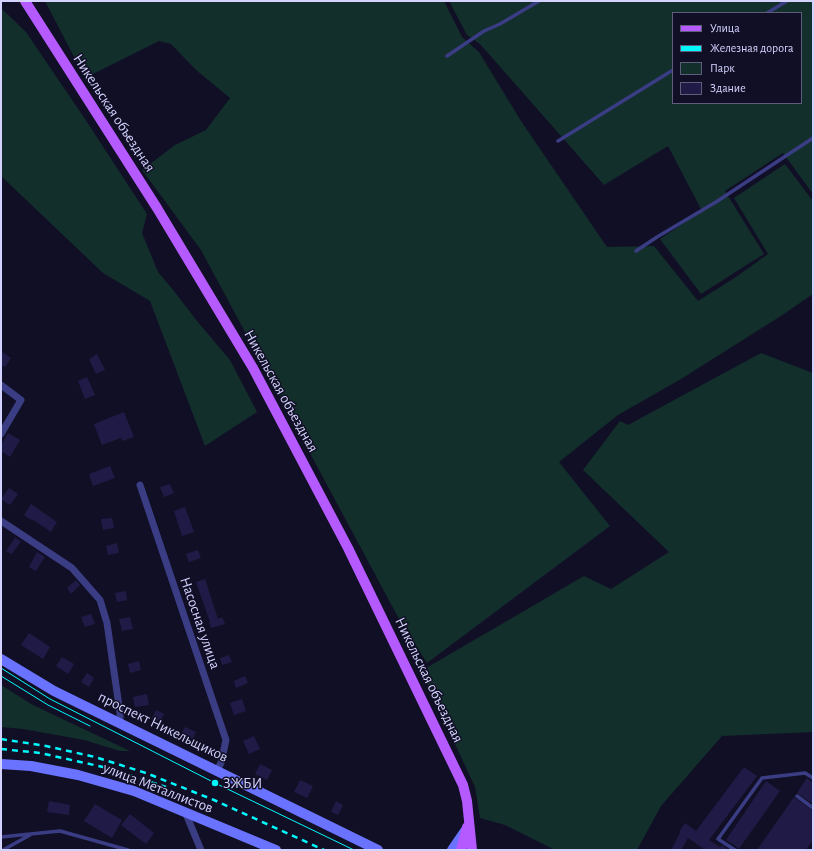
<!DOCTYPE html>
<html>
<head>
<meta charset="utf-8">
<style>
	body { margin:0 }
	#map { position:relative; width:814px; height:851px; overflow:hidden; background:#110f25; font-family:"Alegreya Sans",sans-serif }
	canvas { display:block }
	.frame { position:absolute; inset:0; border:2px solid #d4d3ff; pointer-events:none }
	.legend { position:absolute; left:672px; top:12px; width:130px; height:92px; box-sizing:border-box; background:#110f25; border:1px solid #5f5d7c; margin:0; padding:5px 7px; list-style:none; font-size:12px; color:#d4d3ff }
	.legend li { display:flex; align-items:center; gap:8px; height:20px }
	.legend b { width:20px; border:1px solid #5f5d7c }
</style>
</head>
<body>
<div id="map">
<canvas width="814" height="851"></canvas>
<div class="frame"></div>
<ul class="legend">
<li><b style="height:5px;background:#b45aff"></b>Улица</li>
<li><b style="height:5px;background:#01f9fd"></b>Железная дорога</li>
<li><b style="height:11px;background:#122f2c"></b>Парк</li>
<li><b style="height:11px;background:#201b46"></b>Здание</li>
</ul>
</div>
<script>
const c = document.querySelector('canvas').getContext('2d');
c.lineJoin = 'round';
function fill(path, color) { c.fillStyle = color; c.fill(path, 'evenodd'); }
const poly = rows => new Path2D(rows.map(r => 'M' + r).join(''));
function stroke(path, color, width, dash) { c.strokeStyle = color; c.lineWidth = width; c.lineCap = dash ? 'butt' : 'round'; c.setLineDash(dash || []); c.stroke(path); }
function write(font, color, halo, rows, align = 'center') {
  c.font = font + ' "Alegreya Sans",sans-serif'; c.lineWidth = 3; c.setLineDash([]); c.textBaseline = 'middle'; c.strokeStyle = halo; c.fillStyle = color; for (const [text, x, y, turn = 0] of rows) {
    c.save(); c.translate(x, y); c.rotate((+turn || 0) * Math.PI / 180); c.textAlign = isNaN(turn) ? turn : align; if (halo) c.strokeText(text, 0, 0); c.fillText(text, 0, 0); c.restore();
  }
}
const green = poly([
	[45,1,444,1,462,37,479,52,521,121,607,247,654,246,698,301,736,277,768,254,734,198,785,164,813,201,813,294,784,314,681,379,618,415,559,462,610,526,427,663,399,619,201,250,142,170,175,145,206,130,230,98,196,70,171,44,159,41,85,78],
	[449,1,813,1,813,194,783,153,725,191,764,254,701,294,660,239,702,211,668,146,604,185,480,44,467,35],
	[673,13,801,13,801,103,673,103],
	[1,8,26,32,85,119,147,214,142,233,158,272,174,291,197,321,230,360,257,412,205,446,150,301,103,273,1,176],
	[761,353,813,373,813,732,722,736,661,806,637,850,555,850,505,825,480,818,475,787,421,671,584,576,611,589,669,552,583,470,620,421,628,425],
	[1,685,33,705,130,751,120,751,84,740,23,729,1,727]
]);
const building = poly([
	[1,351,11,358,5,367,1,365],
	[97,354,105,370,96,374,89,359],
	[87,377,95,395,85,399,78,381],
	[124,412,134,437,122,441,121,438,102,445,94,424],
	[8,433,20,440,10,457,1,451,1,445],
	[110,466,115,478,93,486,89,474],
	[170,484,174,493,164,497,160,487],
	[9,488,18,494,10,505,1,499],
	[31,504,57,522,51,532,32,519,31,520,24,515],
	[185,507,194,532,182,536,174,511],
	[112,518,114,528,103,530,101,519],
	[15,538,21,541,12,554,6,551],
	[117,543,119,553,108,555,106,546],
	[198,550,201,558,189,562,186,554],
	[37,552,45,557,36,571,29,567],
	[205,579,218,619,222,617,225,624,211,628,209,622,210,622,196,582],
	[76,580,80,585,71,594,67,588],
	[126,591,127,600,117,602,115,593],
	[91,614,95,624,85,627,81,617],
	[130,617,133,629,122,631,119,619],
	[29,633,50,647,43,659,21,645],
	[229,655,232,662,222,665,220,658],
	[62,657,74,664,68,674,56,666],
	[139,661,141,670,130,673,128,664],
	[87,673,94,678,89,687,81,682],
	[245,676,248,683,236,688,234,681],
	[147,694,149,705,135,707,133,697],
	[242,699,246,711,234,715,230,703],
	[156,710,164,714,160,722,152,718],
	[185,727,196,732,193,739,181,734],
	[254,736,260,749,249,754,243,741],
	[260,764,272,770,267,780,255,774],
	[744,767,757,776,709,840,720,847,722,845,729,850,705,850,688,838,681,850,671,850,680,833,679,832,685,823,696,831],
	[807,778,813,783,813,804,797,793],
	[300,780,313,786,307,798,294,792],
	[766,781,780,791,738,850,737,847,726,840],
	[794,797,813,811,813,840,806,850,757,850],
	[49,801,70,805,69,815,47,812],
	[336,801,343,805,338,815,331,812],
	[95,804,122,820,112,838,84,821],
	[130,814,154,833,146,844,121,825]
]);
const lane = poly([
	[767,13,787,1],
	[447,56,484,31,500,24,539,1],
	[558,141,673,70],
	[636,251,657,237,716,202,813,138],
	[797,796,813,808],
	[1,837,60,831,128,850],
	[3,850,30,835],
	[735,850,718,839,762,778,805,773,813,778]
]);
const street = poly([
	[1,385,21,400,1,434],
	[140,485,226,740,221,763,217,770],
	[1,521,72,568,100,600,107,623,120,713,120,724],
	[186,814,201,850]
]);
const secondary = poly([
	[1,659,54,691,378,850],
	[1,764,31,766,78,775,134,791,276,850],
	[452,850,465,831]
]);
const primary = poly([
	[25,1,157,208,253,368,348,548,463,785,467,801,472,850],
	[461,850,467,827]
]);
const tram = poly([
	[1,668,50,699,215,783,354,850],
	[1,676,48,705,90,726]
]);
const rail = poly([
	[1,739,46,746,95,757,146,773,214,800,324,850],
	[1,749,40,753,103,767,166,787]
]);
const markers = [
	[215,783,4,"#01f9fd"]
];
const streetNames = [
	["Никельская объездная",114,113,57],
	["Никельская объездная",281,391,61],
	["Насосная улица",200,623,71],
	["Никельская объездная",429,680,64],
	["проспект Никельщиков",163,727,26],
	["улица Металлистов",158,788,21]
];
const poiNames = [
	["ЗЖБИ",223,783]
];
fill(green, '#122f2c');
fill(building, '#201b46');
stroke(lane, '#3a3d84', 3.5);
stroke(street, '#3a3d84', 7);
stroke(secondary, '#6a73ff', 10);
stroke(primary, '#b45aff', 10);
stroke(tram, '#01f9fd', 1);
stroke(rail, '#01f9fd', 2.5, [6, 5]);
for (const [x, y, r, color] of markers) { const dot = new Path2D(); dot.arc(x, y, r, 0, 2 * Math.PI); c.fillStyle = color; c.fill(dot); stroke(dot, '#110f25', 1.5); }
write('15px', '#d4d3ff', '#110f25', streetNames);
write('15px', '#d4d3ff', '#110f25', poiNames, 'left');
</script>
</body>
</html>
